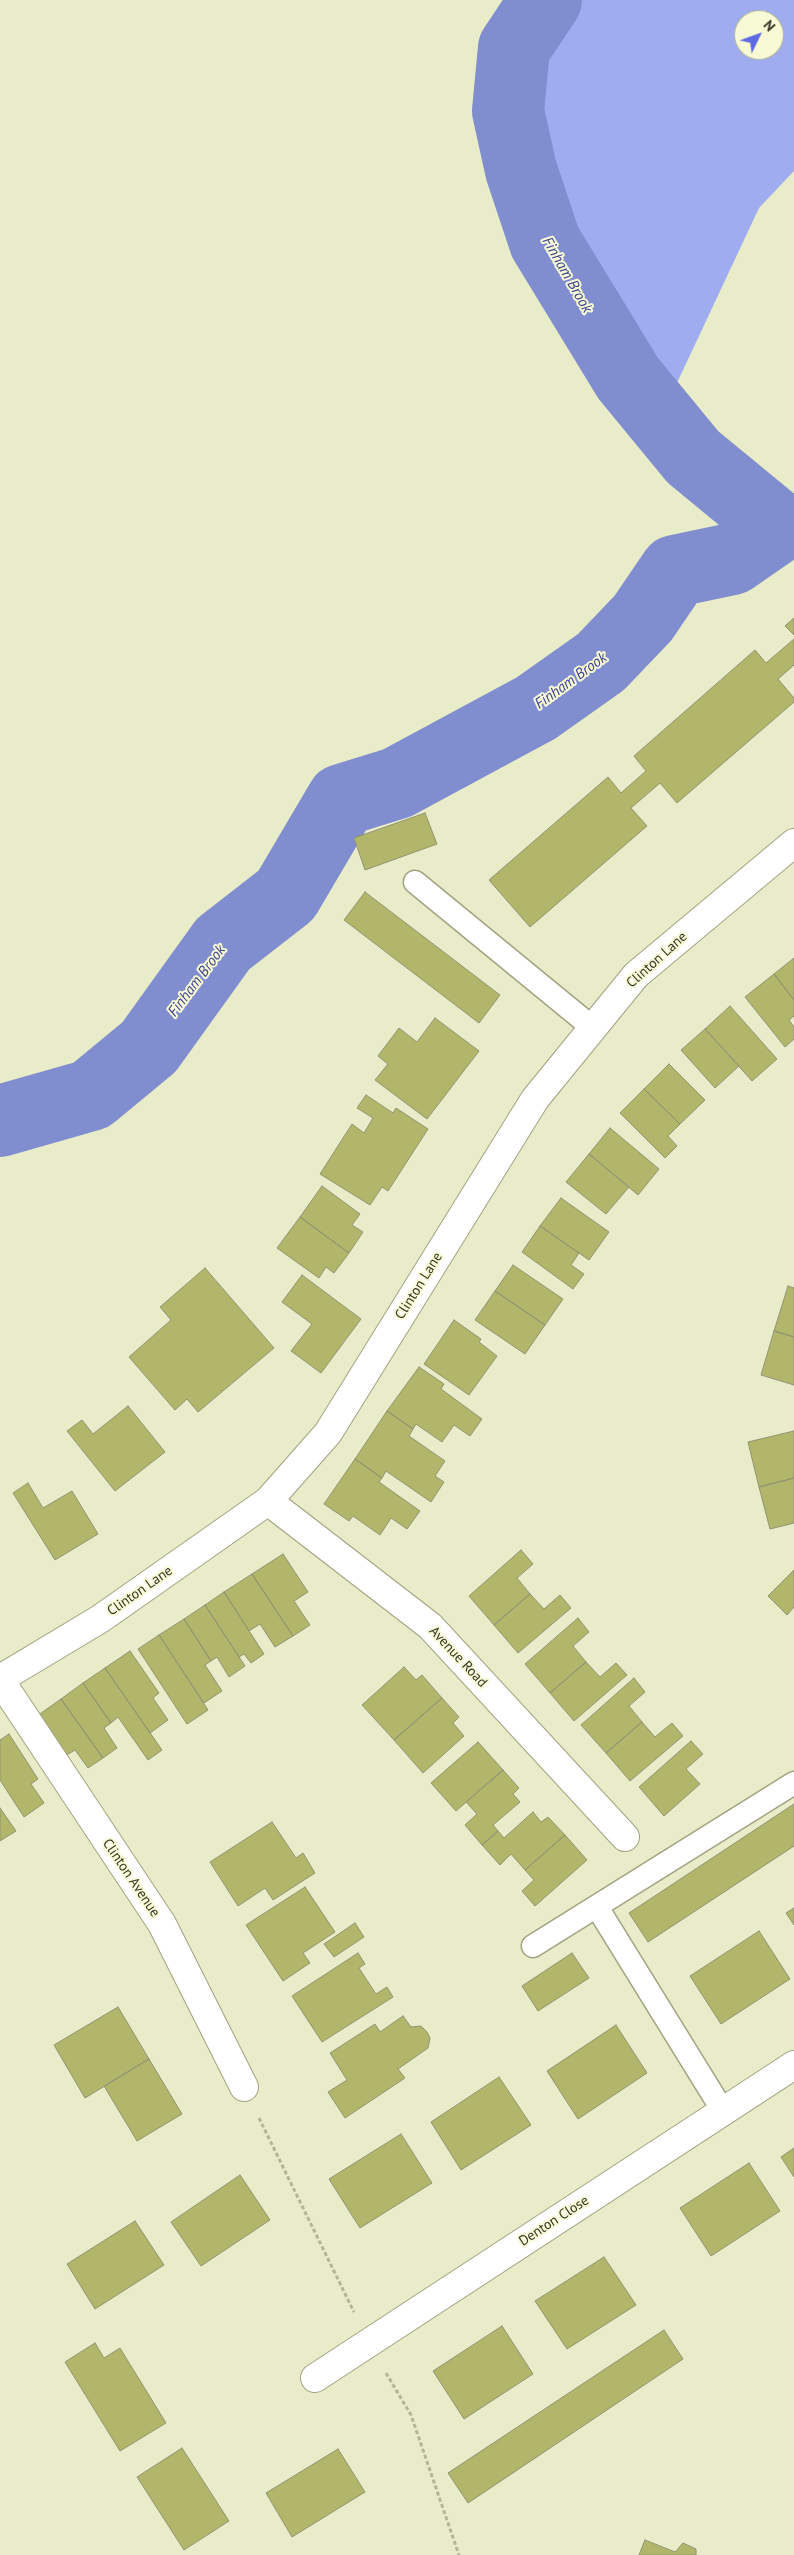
<!DOCTYPE html>
<html>
<head>
<meta charset="utf-8">
<style>
	body { margin:0 }
	#map { position:relative; width:794px; height:2555px; overflow:hidden; background:#e9ecc8; font-family:"PT Sans",sans-serif }
	canvas { display:block }
	.north { position:absolute; left:734px; top:10px; width:50px; height:50px; box-sizing:border-box; background:#f7fad5; border:1px solid #aaac90; border-radius:50%; rotate:48deg; font-size:14px; font-weight:700; line-height:20px; text-align:center; color:#363728 }
	.north::after { content:''; display:block; margin:auto; width:18px; height:22px; background:#5e6ae2; clip-path:polygon(50% 0,100% 100%,50% 72%,0 100%) }
</style>
</head>
<body>
<div id="map">
<canvas width="794" height="2555"></canvas>
<div class="north">N</div>
</div>
<script>
const c = document.querySelector('canvas').getContext('2d');
c.lineJoin = 'round';
function fill(path, color) { c.fillStyle = color; c.fill(path, 'evenodd'); }
const poly = rows => new Path2D(rows.map(r => 'M' + r).join(''));
function stroke(path, color, width, dash) { c.strokeStyle = color; c.lineWidth = width; c.lineCap = dash ? 'butt' : 'round'; c.setLineDash(dash || []); c.stroke(path); }
function write(font, color, halo, rows, align = 'center') {
  c.font = font + ' "PT Sans",sans-serif'; c.lineWidth = 4; c.setLineDash([]); c.textBaseline = 'middle'; c.strokeStyle = halo; c.fillStyle = color; for (const [text, x, y, turn = 0] of rows) {
    c.save(); c.translate(x, y); c.rotate((+turn || 0) * Math.PI / 180); c.textAlign = isNaN(turn) ? turn : align; if (halo) c.strokeText(text, 0, 0); c.fillText(text, 0, 0); c.restore();
  }
}
const forest = poly([
	[546,0,794,0,794,171,759,208,661,417,628,378,555,260,545,242,521,170,508,111,514,48],
	[744,20,774,20,774,50,744,50]
]);
const river = poly([
	[0,1121,91,1095,149,1047,223,944,286,895,342,800,397,783,536,708,601,662,643,618,675,571,732,559,778,527,693,457,628,378,545,242,521,170,508,111,514,48,546,0]
]);
const building = poly([
	[794,618,794,635,785,626,794,618],
	[794,639,794,665,778,679,794,698,794,702,677,803,660,783,631,808,647,826,530,927,489,880,608,777,621,793,646,771,634,756,755,650,766,663,794,639],
	[425,813,437,844,365,870,354,838,425,813],
	[365,892,500,995,479,1023,344,920,365,892],
	[794,958,794,1000,774,974,794,958],
	[774,974,794,1000,794,1016,789,1020,794,1027,794,1039,785,1047,745,997,774,974],
	[730,1006,777,1059,752,1081,705,1029,730,1006],
	[435,1018,479,1051,427,1119,375,1080,388,1064,378,1056,399,1028,417,1042,435,1018],
	[705,1029,739,1066,715,1088,681,1050,705,1029],
	[669,1064,705,1100,680,1124,644,1089,669,1064],
	[644,1089,680,1124,668,1136,677,1146,665,1158,620,1113,644,1089],
	[366,1095,393,1113,396,1108,428,1129,388,1191,382,1187,370,1205,320,1174,352,1124,364,1133,373,1118,357,1108,366,1095],
	[610,1128,659,1169,638,1195,589,1154,610,1128],
	[589,1154,629,1187,606,1214,566,1182,589,1154],
	[322,1186,360,1214,352,1225,363,1232,349,1253,300,1217,322,1186],
	[561,1198,609,1232,589,1260,540,1226,561,1198],
	[300,1217,349,1253,334,1273,326,1267,319,1278,277,1248,300,1217],
	[540,1226,579,1253,571,1265,584,1274,573,1289,522,1252,540,1226],
	[513,1265,563,1299,545,1325,495,1291,513,1265],
	[205,1268,274,1348,198,1412,187,1399,175,1410,129,1357,171,1320,160,1307,205,1268],
	[302,1275,361,1319,321,1373,291,1351,312,1324,282,1302,302,1275],
	[788,1286,794,1288,794,1337,774,1331,788,1286],
	[495,1291,545,1325,525,1354,475,1320,495,1291],
	[454,1320,481,1339,479,1342,497,1356,469,1395,424,1364,454,1320],
	[774,1331,794,1337,794,1385,761,1375,774,1331],
	[419,1367,444,1384,441,1389,482,1419,470,1436,454,1425,442,1442,416,1424,413,1429,387,1411,419,1367],
	[128,1406,165,1452,115,1491,67,1431,82,1420,93,1434,128,1406],
	[387,1411,413,1429,409,1436,445,1461,435,1476,444,1482,431,1502,386,1471,382,1478,355,1459,387,1411],
	[794,1431,794,1478,759,1487,748,1442,794,1431],
	[355,1459,382,1478,379,1482,420,1511,407,1529,391,1518,380,1535,353,1516,349,1521,324,1504,355,1459],
	[794,1478,794,1523,770,1529,759,1487,794,1478],
	[28,1483,43,1508,72,1491,98,1534,55,1560,13,1493,28,1483],
	[521,1550,533,1564,517,1578,530,1594,494,1625,469,1596,521,1550],
	[283,1554,308,1592,294,1601,310,1625,293,1636,252,1574,283,1554],
	[794,1570,794,1607,787,1615,768,1596,794,1570],
	[252,1574,293,1636,275,1647,260,1624,249,1631,224,1592,252,1574],
	[224,1592,264,1654,251,1663,244,1654,239,1657,205,1605,224,1592],
	[530,1594,544,1609,560,1595,571,1608,518,1653,494,1625,530,1594],
	[205,1605,245,1666,229,1677,217,1657,211,1661,184,1619,205,1605],
	[578,1618,589,1632,573,1646,586,1662,550,1693,525,1664,578,1618],
	[184,1619,211,1661,205,1665,222,1691,204,1703,159,1635,184,1619],
	[159,1635,208,1710,187,1724,138,1649,159,1635],
	[130,1651,159,1693,153,1698,168,1720,150,1733,105,1668,130,1651],
	[586,1662,600,1677,616,1663,627,1675,574,1721,550,1693,586,1662],
	[404,1667,416,1680,422,1675,442,1698,394,1740,362,1705,404,1667],
	[105,1668,162,1750,148,1760,118,1717,111,1723,83,1683,105,1668],
	[634,1678,645,1692,629,1706,642,1722,606,1753,581,1725,634,1678],
	[83,1683,111,1723,104,1728,117,1748,103,1758,61,1699,83,1683],
	[442,1698,459,1717,453,1723,464,1736,423,1773,394,1740,442,1698],
	[61,1699,103,1758,88,1768,75,1750,65,1756,37,1716,61,1699],
	[642,1722,655,1737,672,1723,683,1736,630,1781,606,1753,642,1722],
	[9,1734,38,1779,31,1784,44,1803,24,1817,0,1780,0,1740,9,1734],
	[691,1741,703,1754,686,1769,700,1784,664,1816,639,1787,691,1741],
	[478,1742,503,1770,456,1811,431,1783,478,1742],
	[503,1770,519,1788,513,1794,520,1802,493,1825,498,1831,482,1845,465,1825,477,1814,466,1802,503,1770],
	[794,1804,794,1846,648,1942,629,1913,794,1804],
	[0,1808,16,1831,0,1841,0,1808],
	[533,1812,541,1822,548,1817,565,1835,525,1870,511,1854,500,1865,482,1845,498,1831,504,1838,533,1812],
	[272,1822,296,1858,303,1853,315,1873,273,1900,265,1888,238,1906,210,1862,272,1822],
	[565,1835,587,1860,535,1906,522,1891,534,1880,525,1870,565,1835],
	[305,1887,335,1932,303,1953,310,1963,283,1981,246,1925,305,1887],
	[794,1908,794,1925,786,1913,794,1908],
	[355,1923,364,1937,334,1957,324,1944,355,1923],
	[759,1931,790,1979,721,2024,690,1976,759,1931],
	[358,1953,365,1964,359,1968,376,1994,387,1987,393,1997,322,2042,292,1996,358,1953],
	[572,1953,589,1978,538,2011,522,1986,572,1953],
	[118,2007,149,2059,85,2098,54,2045,118,2007],
	[403,2016,411,2027,421,2026,427,2032,430,2038,428,2048,398,2069,405,2078,345,2118,328,2092,347,2080,330,2053,375,2024,380,2032,403,2016],
	[616,2025,647,2073,578,2119,547,2071,616,2025],
	[149,2059,182,2114,137,2141,104,2086,149,2059],
	[499,2077,531,2125,461,2170,431,2122,499,2077],
	[401,2134,432,2183,360,2228,329,2179,401,2134],
	[794,2148,794,2177,781,2157,794,2148],
	[749,2163,780,2211,711,2256,680,2208,749,2163],
	[240,2175,270,2220,201,2266,171,2222,240,2175],
	[135,2221,164,2265,95,2309,67,2264,135,2221],
	[604,2257,636,2305,567,2349,535,2301,604,2257],
	[502,2326,533,2374,464,2419,433,2371,502,2326],
	[664,2330,683,2359,468,2503,448,2473,664,2330],
	[95,2343,104,2358,120,2348,166,2423,120,2451,65,2362,95,2343],
	[182,2448,229,2521,184,2550,137,2477,182,2448],
	[338,2449,365,2492,292,2537,266,2493,338,2449],
	[645,2540,675,2552,683,2543,696,2549,696,2555,639,2555,645,2540]
]);
const path = poly([
	[259,2118,354,2312],
	[386,2373,411,2415,459,2555]
]);
const service = poly([
	[415,882,593,1028],
	[597,1907,723,2111],
	[533,1946,794,1783]
]);
const minor = poly([
	[268,1501,430,1626,625,1837],
	[0,1680,162,1924,244,2087],
	[315,2378,794,2065]
]);
const secondary = poly([
	[0,1679,100,1619,268,1501,328,1433,535,1099,636,975,794,843]
]);
const streetNames = [
	["Clinton Lane",657,960,-42],
	["Clinton Lane",419,1286,-58],
	["Clinton Lane",140,1591,-35],
	["Avenue Road",458,1657,47],
	["Clinton Avenue",131,1878,56],
	["Denton Close",554,2221,-33]
];
const waterNames = [
	["Finham Brook",567,275,60],
	["Finham Brook",571,681,-36],
	["Finham Brook",197,981,-53]
];
fill(forest, '#9fadf0');
stroke(river, '#808dce', 72);
fill(building, '#b2b66b');
stroke(building, '#919371', 1);
stroke(service, '#a1a381', 25);
stroke(minor, '#a1a381', 30);
stroke(secondary, '#a1a381', 30);
stroke(path, '#b2b597', 3, [4, 2.5]);
stroke(service, '#fff', 22);
stroke(minor, '#fff', 28);
stroke(secondary, '#fff', 28);
write('14px', '#363728', '#f7fad5', streetNames);
write('italic 15px', '#3b4391', '#f7fad5', waterNames);
</script>
</body>
</html>
